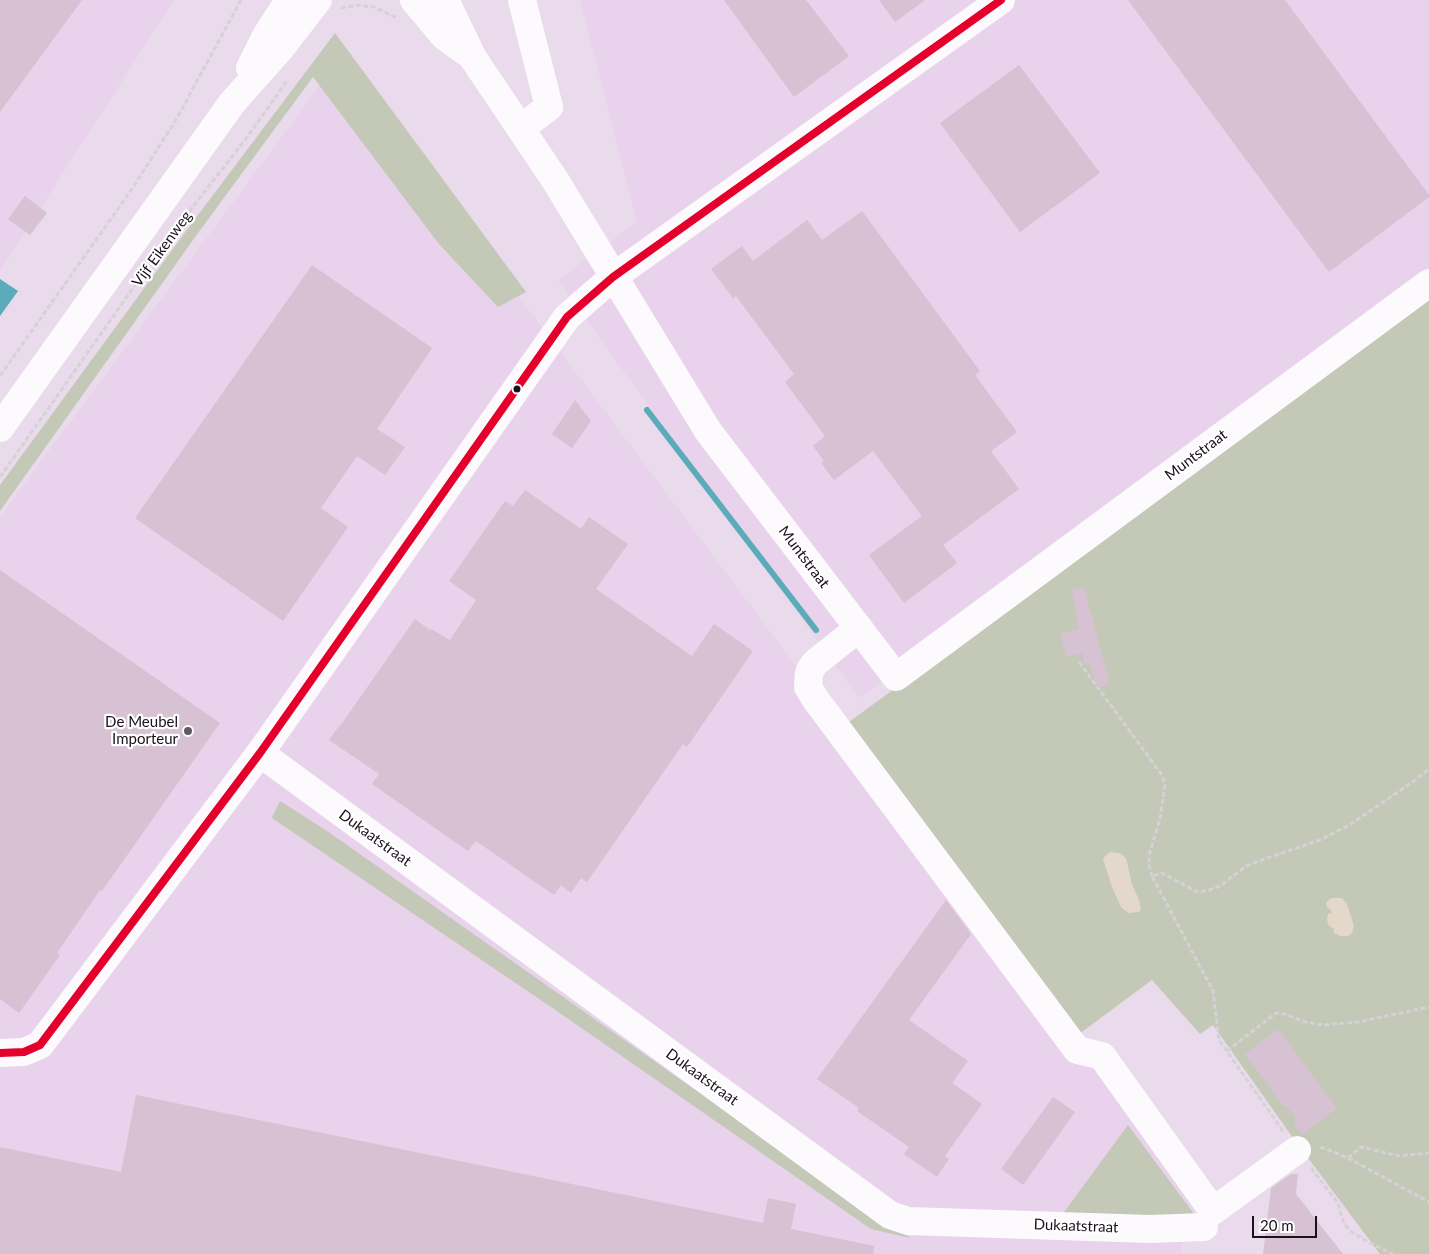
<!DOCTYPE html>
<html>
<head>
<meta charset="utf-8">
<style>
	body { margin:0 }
	#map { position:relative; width:1429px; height:1254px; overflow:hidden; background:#e9dbeb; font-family:Lato,sans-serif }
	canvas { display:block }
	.scale { position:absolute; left:1252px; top:1216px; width:65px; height:22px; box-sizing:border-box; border:2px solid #1a111b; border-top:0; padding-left:6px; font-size:15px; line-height:18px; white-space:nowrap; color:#1a111b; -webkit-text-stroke:4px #fff; paint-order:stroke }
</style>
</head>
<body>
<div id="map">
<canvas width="1429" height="1254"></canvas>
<div class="scale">20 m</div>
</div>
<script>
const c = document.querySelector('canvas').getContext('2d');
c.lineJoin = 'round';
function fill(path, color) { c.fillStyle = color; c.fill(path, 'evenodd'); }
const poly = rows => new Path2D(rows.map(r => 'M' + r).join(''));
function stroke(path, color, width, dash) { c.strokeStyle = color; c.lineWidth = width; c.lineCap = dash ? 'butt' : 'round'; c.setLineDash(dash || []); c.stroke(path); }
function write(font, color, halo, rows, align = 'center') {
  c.font = font + ' Lato,sans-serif'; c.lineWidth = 4.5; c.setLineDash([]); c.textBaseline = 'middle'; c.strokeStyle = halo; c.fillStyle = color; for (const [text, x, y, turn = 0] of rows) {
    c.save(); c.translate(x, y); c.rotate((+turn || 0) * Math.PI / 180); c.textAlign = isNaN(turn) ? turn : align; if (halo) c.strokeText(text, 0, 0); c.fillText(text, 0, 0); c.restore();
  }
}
const built = poly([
	[0,0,174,0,0,271],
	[580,0,1429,0,1429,287,859,698,558,280,637,222],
	[340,58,1065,1025,1195,1209,1184,1220,1181,1254,0,1254,0,517]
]);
const green = poly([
	[335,33,526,292,498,307,439,244,313,77,198,233,0,511,0,485,189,227],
	[1429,295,1429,1254,1380,1254,1293,1138,1213,1025,1200,1034,1152,980,1075,1037,834,733,1357,350],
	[280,801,327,831,785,1153,910,1238,871,1229,554,1009,272,818],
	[1128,1125,1194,1214,1059,1219]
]);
const sand = poly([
	[1110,852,1120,853,1126,858,1132,884,1139,900,1141,909,1139,912,1128,913,1121,907,1112,887,1103,859,1105,856],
	[1331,898,1342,898,1347,904,1354,926,1352,933,1348,936,1340,936,1334,933,1334,929,1329,926,1327,920,1328,914,1332,913,1330,909,1327,907,1326,903]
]);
const water = poly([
	[0,279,18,291,0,316]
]);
const stream = poly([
	[647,410,816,630]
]);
const building = poly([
	[0,0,82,0,0,112],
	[724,0,806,0,849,56,794,97],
	[879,0,925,0,895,22],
	[1128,0,1285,0,1429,195,1429,197,1329,272],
	[1019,65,1100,173,1020,232,940,123],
	[25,196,47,213,30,235,8,219],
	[862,211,980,371,975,375,1017,432,991,451,1019,489,943,545,957,563,904,603,869,555,922,516,873,451,834,480,821,463,824,461,813,446,825,436,785,382,794,374,736,296,733,298,711,269,742,246,753,261,807,220,822,240],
	[312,265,432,348,377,429,405,447,385,475,357,456,321,508,348,527,283,621,135,518],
	[575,400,591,421,572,448,552,434],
	[525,490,581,529,589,517,628,544,596,589,692,656,714,624,753,651,687,747,683,744,587,882,581,878,571,893,561,885,554,895,476,841,468,851,372,784,379,774,329,740,339,726,340,726,415,619,430,630,431,629,450,640,476,600,449,581,505,501,513,506],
	[0,570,220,723,102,891,100,890,57,953,60,955,19,1013,0,999],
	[1084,587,1091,614,1092,613,1094,625,1110,684,1098,688,1089,664,1084,664,1082,653,1066,657,1060,634,1078,629,1072,590],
	[946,900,971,934,909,1020,968,1061,952,1083,982,1104,945,1156,949,1159,937,1177,904,1154,909,1147,857,1111,859,1108,817,1079],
	[1278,1029,1337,1108,1302,1135,1294,1124,1295,1117,1286,1106,1282,1105,1245,1054],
	[136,1095,763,1223,768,1198,796,1204,791,1229,874,1246,873,1254,0,1254,0,1147,121,1172],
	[1053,1097,1075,1112,1023,1185,1001,1169],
	[1291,1174,1298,1174,1296,1194,1343,1254,1263,1254,1271,1188]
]);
const path = poly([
	[341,8,358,5,374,7,397,18],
	[166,241,245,140,287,81],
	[0,376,134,186,177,118,241,0],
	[0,477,155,257],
	[1079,662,1162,775,1165,784,1160,819,1149,855,1149,865,1152,876],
	[1227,1051,1276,1013,1285,1014,1305,1022,1324,1025,1358,1022,1429,1007],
	[1283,1131,1219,1040,1213,991,1152,876,1162,873,1197,892,1207,891,1220,886,1246,866,1259,861,1320,840,1351,824,1414,781,1429,769],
	[1320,1148,1324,1148,1348,1158,1429,1202],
	[1348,1158,1361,1147,1399,1156,1429,1153],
	[1311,1168,1338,1203,1344,1224,1352,1232,1368,1242,1393,1254]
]);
const minor = poly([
	[414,0,444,36,466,52],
	[445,0,473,58,555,180,708,431,896,677,1429,283],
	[521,128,549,107,522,0],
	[859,628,816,662,812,667,809,673,808,687,816,700,1077,1050,1102,1056,1213,1211,1297,1150],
	[260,753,890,1215,908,1221,1150,1229,1204,1227],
	[0,1053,24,1052,40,1045,260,753,567,317,613,277,1001,0]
]);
const major = poly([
	[250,68,266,36,289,0],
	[0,428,232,103,280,49,318,0]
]);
const bus1 = poly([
	[0,1053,24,1052,40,1045,260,753,567,317,613,277,1001,0]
]);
const markers = [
	[517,389,4.5,"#1a111b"],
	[188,731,5,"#625864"]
];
const streetNames = [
	["Vijf Eikenweg",162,249,-54],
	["Muntstraat",1196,455,-37],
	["Muntstraat",804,557,53],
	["Dukaatstraat",375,838,36],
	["Dukaatstraat",702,1077,36],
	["Dukaatstraat",1076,1226,2]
];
const poiNames = [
	["De Meubel",178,722],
	["Importeur",178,739]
];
fill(built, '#e9d2eb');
fill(green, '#c3c8b7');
fill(sand, '#e4d8cb');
fill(water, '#5cabbb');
stroke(stream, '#5cabbb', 6);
fill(building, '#d6c2d3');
stroke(path, '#d5d2d6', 3, [5, 2.5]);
stroke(minor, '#fcfafc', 28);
stroke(major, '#fcfafc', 28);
stroke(bus1, '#e4002b', 8);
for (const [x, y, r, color] of markers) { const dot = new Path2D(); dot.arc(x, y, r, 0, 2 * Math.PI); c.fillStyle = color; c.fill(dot); stroke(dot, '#fff', 2); }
write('15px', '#1a111b', '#fff', streetNames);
write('15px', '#1a111b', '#fff', poiNames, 'right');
</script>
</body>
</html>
